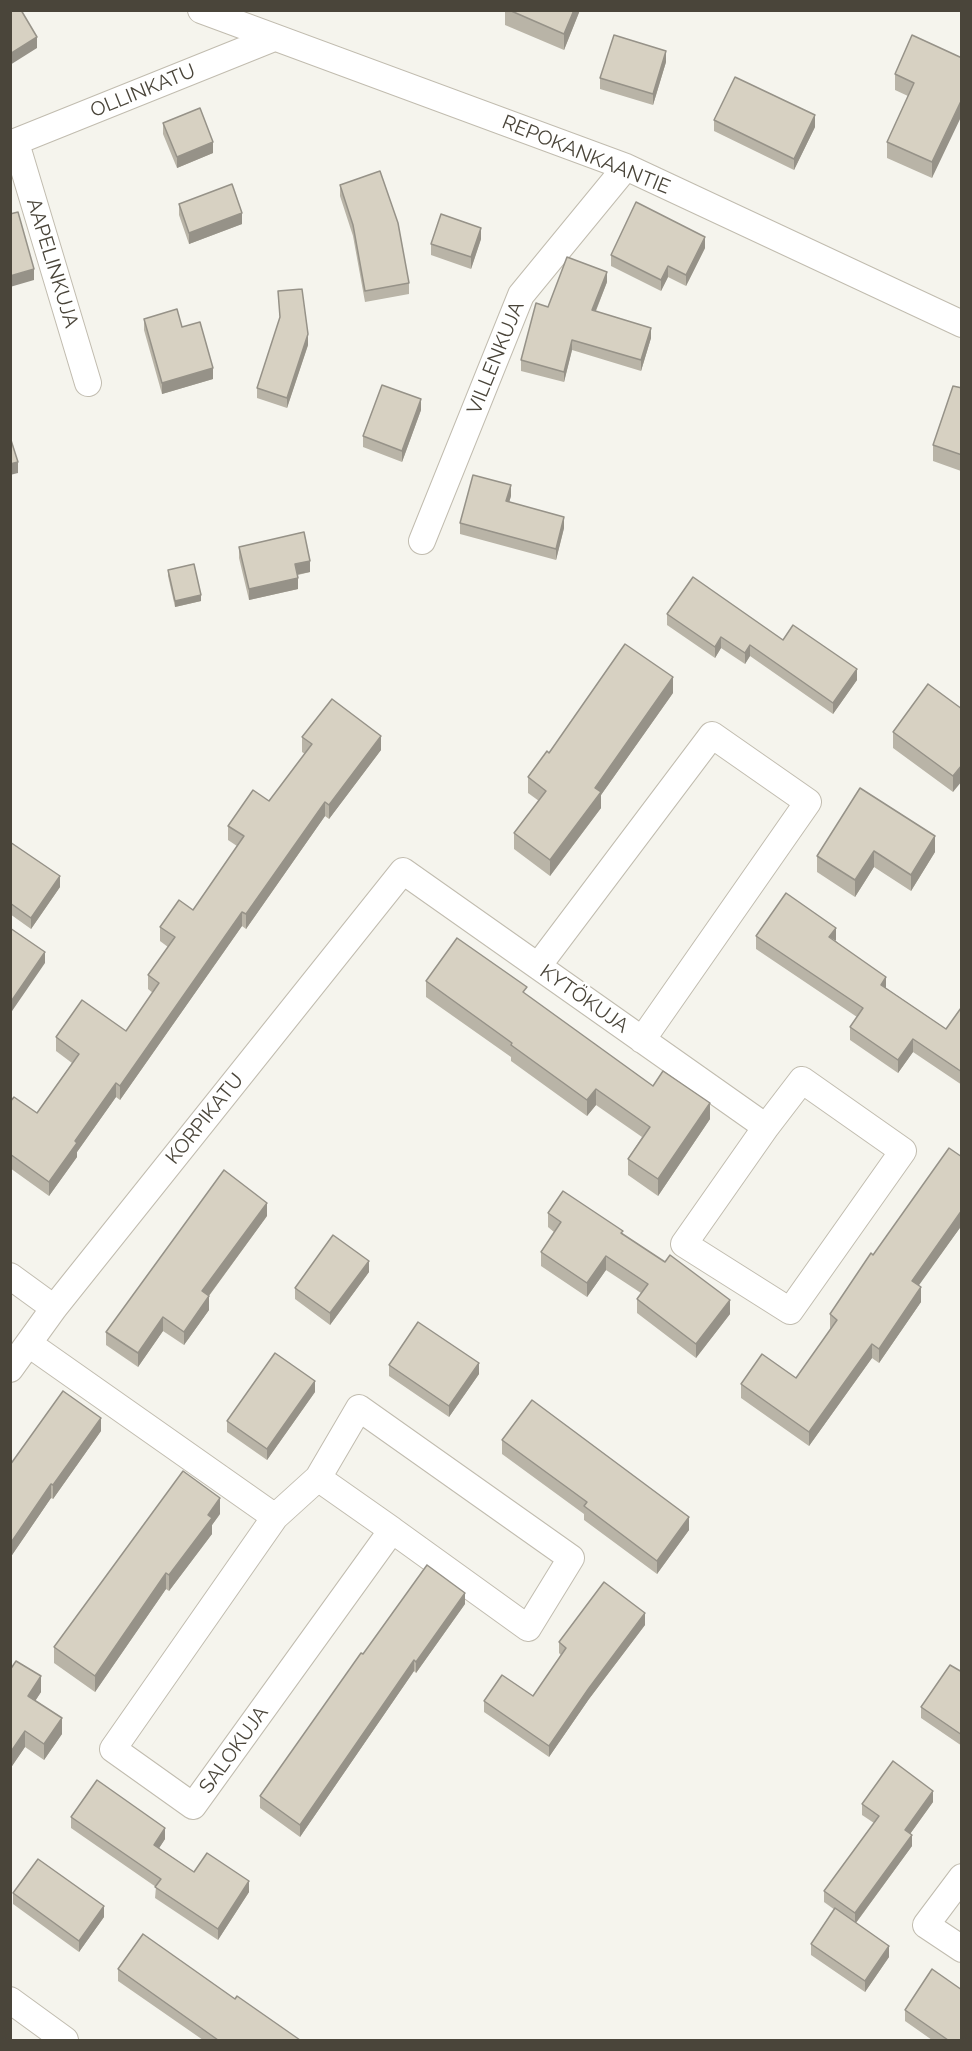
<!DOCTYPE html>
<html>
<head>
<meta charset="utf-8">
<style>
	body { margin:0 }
	#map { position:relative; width:972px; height:2051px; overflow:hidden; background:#f5f4ed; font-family:Raleway,sans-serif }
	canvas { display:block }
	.frame { position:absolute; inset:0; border:12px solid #4a453a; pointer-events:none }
</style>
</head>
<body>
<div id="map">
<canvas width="972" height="2051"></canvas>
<div class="frame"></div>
</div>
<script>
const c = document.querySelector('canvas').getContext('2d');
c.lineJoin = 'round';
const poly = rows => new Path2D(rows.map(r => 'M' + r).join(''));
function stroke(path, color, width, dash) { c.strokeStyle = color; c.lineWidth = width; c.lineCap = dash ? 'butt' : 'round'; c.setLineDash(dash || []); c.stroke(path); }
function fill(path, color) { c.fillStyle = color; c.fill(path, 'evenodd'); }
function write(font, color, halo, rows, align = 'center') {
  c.font = font + ' Raleway,sans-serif'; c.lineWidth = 5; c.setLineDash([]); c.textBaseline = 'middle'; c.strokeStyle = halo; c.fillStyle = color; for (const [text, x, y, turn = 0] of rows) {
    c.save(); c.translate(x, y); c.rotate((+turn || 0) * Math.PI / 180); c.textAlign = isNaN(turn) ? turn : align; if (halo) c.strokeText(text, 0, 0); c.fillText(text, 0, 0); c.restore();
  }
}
const minor = poly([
	[201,10,626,167,962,324],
	[16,143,88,383],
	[10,144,274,38],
	[422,541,521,295,626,167],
	[538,966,712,735,808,802,642,1040],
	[802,1080,903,1151,790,1311,684,1244,766,1127,802,1080],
	[10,1276,54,1308],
	[29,1344,275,1517,113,1749,193,1806,392,1530,528,1628,571,1558,359,1408,318,1478,275,1517],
	[10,1369,54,1308,403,871,766,1127],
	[318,1478,392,1530],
	[962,1877,926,1925,962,1949],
	[10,2000,65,2040]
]);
const wall = poly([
	[505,10,580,10,564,50,505,25],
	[962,58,932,178,887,158,887,142,908,96,895,90,895,74],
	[666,62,653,105,600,89,600,78],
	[714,120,815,127,794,170,714,131],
	[163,123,213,153,177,168,163,134],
	[340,185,409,283,409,294,365,302,353,236,340,196],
	[179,204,242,224,189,244,179,215],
	[481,239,471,269,431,255,431,244],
	[705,248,686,286,668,277,661,291,611,266,611,255],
	[607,282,596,311,651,338,641,371,572,350,564,382,521,371,521,360,548,307],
	[278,291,308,345,287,408,257,398,257,388,280,320],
	[144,319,182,327,213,379,162,394,144,330],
	[962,388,962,479,961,479,961,471,933,461,933,445],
	[421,410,402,462,363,447,363,436],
	[511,496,509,502,564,528,556,560,460,534,460,523],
	[239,547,310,572,298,575,298,589,249,600,239,558],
	[168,570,201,601,175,607,168,576],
	[667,614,783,640,857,680,833,714,750,656,745,664,721,648,715,658,667,625],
	[673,693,601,795,601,808,550,876,514,849,514,833,539,801,528,793,528,777,549,753],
	[962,709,953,792,893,748,893,732],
	[302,737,381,750,329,819,325,816,246,929,242,926,120,1100,116,1097,77,1152,77,1157,49,1196,10,1168,10,1102,37,1113,72,1063,56,1051,56,1037,126,1031,153,993,148,989,148,975,168,947,160,941,160,927,193,910,237,846,228,840,228,826,269,801,305,754,302,752],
	[935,836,935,852,911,891,874,867,855,897,817,872,817,856],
	[10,842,60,887,31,929,10,914],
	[756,936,836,941,886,988,946,1029,962,1009,962,1085,913,1052,898,1073,850,1040,850,1027,857,1017,756,949],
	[426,981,527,995,653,1086,710,1119,658,1196,628,1175,628,1159,642,1137,596,1105,587,1116,511,1061,511,1057,426,997],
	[962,1157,962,1225,918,1285,921,1302,879,1363,872,1358,809,1446,741,1398,741,1384,796,1378,831,1329,830,1329,830,1314,873,1255],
	[548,1213,623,1234,730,1314,696,1358,637,1313,637,1299,641,1293,606,1270,587,1297,541,1266,541,1252,554,1232,548,1227],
	[267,1216,209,1296,209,1310,184,1345,163,1331,138,1367,106,1345,106,1332],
	[369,1272,330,1325,295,1299,295,1288],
	[389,1365,479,1374,449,1417,389,1376],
	[315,1392,267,1460,227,1432,227,1421],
	[101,1431,53,1499,51,1498,10,1558,10,1465],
	[502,1440,689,1530,657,1574,584,1520,584,1514,502,1454],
	[220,1514,212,1525,212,1534,169,1591,166,1589,95,1692,54,1663,54,1647],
	[465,1604,416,1673,414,1671,300,1837,260,1808,260,1796,363,1654],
	[645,1625,589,1699,549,1757,484,1712,484,1701,533,1696,561,1655,559,1653,559,1642],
	[10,1670,41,1692,35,1701,62,1734,44,1760,25,1747,10,1769],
	[962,1672,962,1746,921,1718,921,1707],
	[933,1802,910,1834,912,1846,856,1923,889,1957,865,1992,811,1955,811,1944,835,1910,824,1902,824,1891,874,1823,862,1815,862,1804],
	[71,1817,165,1839,159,1848,194,1872,249,1892,218,1940,155,1898,156,1887,71,1828],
	[13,1893,104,1917,79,1952,13,1904],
	[118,1969,300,2040,203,2040,118,1981],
	[905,2010,962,2040,932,2040,905,2021]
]);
const shadedWall = poly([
	[574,10,580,10,564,50,564,34],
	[37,37,37,48,10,65,10,54],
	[666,51,666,62,653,105,653,94],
	[962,99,962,115,932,178,932,162],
	[815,115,815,127,794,170,794,159],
	[213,142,213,153,177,168,177,157],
	[242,213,242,224,189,244,189,233],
	[481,228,481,239,471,269,471,257],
	[705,237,705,248,686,286,686,275],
	[668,266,668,277,661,291,661,280],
	[34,269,34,280,10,287,10,276],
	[607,272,607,282,592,320,592,310],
	[651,328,651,338,641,371,641,360],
	[308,334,308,345,287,408,287,398],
	[572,340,572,350,564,382,564,372],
	[213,368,213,379,162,394,162,383],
	[421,399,421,410,402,462,402,451],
	[18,462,18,473,10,475,10,464],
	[511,485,511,496,506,513,506,501],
	[564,517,564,528,556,560,556,549],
	[310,561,310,572,295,575,295,564],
	[298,578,298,589,249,600,249,589],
	[201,595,201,601,175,607,175,601],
	[721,637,721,648,715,658,715,647],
	[750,645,750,656,745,664,745,653],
	[857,669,857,680,833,714,833,703],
	[673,677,673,693,601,795,601,808,550,876,550,860,595,788],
	[381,736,381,750,329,819,329,805],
	[962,765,962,781,953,792,953,776],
	[325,802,325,816,246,929,246,914],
	[935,836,935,852,911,891,911,875],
	[874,851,874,867,855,897,855,880],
	[60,876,60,887,31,929,31,918],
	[242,912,242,926,120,1100,120,1086],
	[836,928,836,941,829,937],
	[45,952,45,963,10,1014,10,1003],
	[886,977,886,990,881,985],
	[913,1039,913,1052,898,1073,898,1060],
	[116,1083,116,1097,77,1152,77,1157,49,1196,49,1182,75,1141],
	[596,1089,596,1105,587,1116,587,1100],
	[710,1103,710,1119,658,1196,658,1179],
	[267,1203,267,1216,202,1305,202,1291],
	[962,1210,962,1225,912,1295,912,1281],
	[606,1256,606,1270,587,1297,587,1283],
	[369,1261,369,1272,330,1325,330,1313],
	[921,1287,921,1302,879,1363,879,1349],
	[209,1296,209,1310,184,1345,184,1332],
	[730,1300,730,1314,696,1358,696,1344],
	[163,1317,163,1331,138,1367,138,1353],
	[872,1344,872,1358,809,1446,809,1432],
	[479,1363,479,1374,449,1417,449,1406],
	[315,1381,315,1392,267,1460,267,1449],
	[101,1418,101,1431,53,1499,53,1485],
	[51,1484,51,1498,10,1558,10,1544],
	[220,1498,220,1514,212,1525,212,1534,169,1591,169,1575,208,1515],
	[689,1517,689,1530,657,1574,657,1561],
	[166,1573,166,1589,95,1692,95,1676],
	[465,1593,465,1604,416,1673,416,1662],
	[645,1613,645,1625,589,1699,549,1757,549,1746,589,1688],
	[414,1660,414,1671,300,1837,300,1825],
	[41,1676,41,1692,28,1712,28,1696],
	[62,1718,62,1734,44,1760,44,1744],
	[25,1731,25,1747,10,1769,10,1753],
	[933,1791,933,1802,905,1841,905,1830],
	[165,1828,165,1839,154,1856,154,1845],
	[912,1835,912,1846,855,1924,855,1913],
	[249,1881,249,1892,218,1940,218,1929],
	[104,1906,104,1917,79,1952,79,1941],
	[889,1946,889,1957,865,1992,865,1981]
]);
const building = poly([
	[10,10,21,10,37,37,10,54,10,10],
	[509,10,574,10,564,34,509,10],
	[614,35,666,51,653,94,600,78,614,35],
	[912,35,962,58,962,99,932,162,887,142,914,83,895,74,912,35],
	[735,77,815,115,794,159,714,120,735,77],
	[200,108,213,142,177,157,163,123,200,108],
	[380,171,398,223,409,283,365,291,353,225,340,185,380,171],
	[232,184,242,213,189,233,179,204,232,184],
	[636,202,705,237,686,275,668,266,661,280,611,255,636,202],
	[18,212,34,269,10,276,10,214,18,212],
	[441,214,481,228,471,257,431,244,441,214],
	[567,257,607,272,592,310,651,328,641,360,572,340,564,372,521,360,536,303,548,307,567,257],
	[302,289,308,334,287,398,257,388,280,317,278,291,302,289],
	[177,309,182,327,200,322,213,368,162,383,144,319,177,309],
	[382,385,421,399,402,451,363,436,382,385],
	[953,386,962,388,962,455,933,445,953,386],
	[10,437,18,462,10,464,10,437],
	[473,475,511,485,506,501,564,517,556,549,460,523,473,475],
	[304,532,310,561,295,564,298,578,249,589,239,547,304,532],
	[194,564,201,595,175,601,168,570,194,564],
	[693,577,783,640,793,625,857,669,833,703,750,645,745,653,721,637,715,647,667,614,693,577],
	[625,644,673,677,595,788,601,792,550,860,514,833,546,791,528,777,547,751,549,753,625,644],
	[928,684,962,709,962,765,953,776,893,732,928,684],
	[332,699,381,736,329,805,325,802,246,914,242,912,120,1086,116,1083,75,1141,77,1143,49,1182,10,1154,10,1102,14,1097,37,1113,79,1054,56,1037,82,1000,126,1031,159,983,148,975,175,937,160,927,179,900,193,910,244,836,228,826,253,790,269,801,312,744,302,737,332,699],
	[860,788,935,836,911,875,874,851,855,880,817,856,860,788],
	[10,842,60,876,31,918,10,903,10,842],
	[786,893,836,928,829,937,886,977,881,985,946,1029,961,1008,962,1009,962,1072,913,1039,898,1060,850,1027,863,1008,756,936,786,893],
	[10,928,45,952,10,1003,10,928],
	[457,938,527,987,523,992,653,1086,663,1071,710,1103,658,1179,628,1159,650,1127,596,1089,587,1100,511,1045,512,1043,426,981,457,938],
	[949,1148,962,1157,962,1210,912,1281,921,1287,879,1349,872,1344,809,1432,741,1384,762,1354,796,1378,837,1320,830,1314,871,1253,873,1255,949,1148],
	[224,1170,267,1203,202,1291,209,1296,184,1332,163,1317,138,1353,106,1332,224,1170],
	[563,1191,623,1231,621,1233,665,1262,670,1255,730,1300,696,1344,637,1299,648,1284,606,1256,587,1283,541,1252,561,1222,548,1213,563,1191],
	[333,1235,369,1261,330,1313,295,1288,333,1235],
	[418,1322,479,1363,449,1406,389,1365,418,1322],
	[275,1353,315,1381,267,1449,227,1421,275,1353],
	[63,1391,101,1418,53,1485,51,1484,10,1544,10,1465,63,1391],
	[532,1400,689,1517,657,1561,584,1506,587,1502,502,1440,532,1400],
	[183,1471,220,1498,208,1515,212,1518,169,1575,166,1573,95,1676,54,1647,183,1471],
	[427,1565,465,1593,416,1662,414,1660,300,1825,260,1796,361,1653,363,1654,427,1565],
	[604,1582,645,1613,589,1688,549,1746,484,1701,502,1675,533,1696,566,1648,559,1642,604,1582],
	[16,1661,41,1676,28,1696,62,1718,44,1744,25,1731,10,1753,10,1670,16,1661],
	[950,1665,962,1672,962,1735,921,1707,950,1665],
	[893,1761,933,1791,905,1830,912,1835,855,1913,824,1891,879,1816,862,1804,893,1761],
	[97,1780,165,1828,154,1845,194,1872,207,1853,249,1881,218,1929,155,1887,161,1879,71,1817,97,1780],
	[38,1859,104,1906,79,1941,13,1893,38,1859],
	[835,1908,889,1946,865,1981,811,1944,835,1908],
	[143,1934,235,1999,237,1996,300,2040,218,2040,118,1969,143,1934],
	[932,1969,962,1990,962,2040,948,2040,905,2010,932,1969]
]);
const streetNames = [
	["OLLINKATU",143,91,-22],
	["REPOKANKAANTIE",586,155,22],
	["AAPELINKUJA",52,263,73],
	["VILLENKUJA",496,358,-68],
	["KYTÖKUJA",584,999,35],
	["KORPIKATU",205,1119,-51],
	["SALOKUJA",234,1750,-54]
];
stroke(minor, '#c1bcaf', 28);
stroke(minor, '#fff', 26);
fill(wall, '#b9b4a7');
fill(shadedWall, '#969288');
fill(building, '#d7d1c2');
stroke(building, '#969288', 1.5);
write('20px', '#4a453a', '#fff', streetNames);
</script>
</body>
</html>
